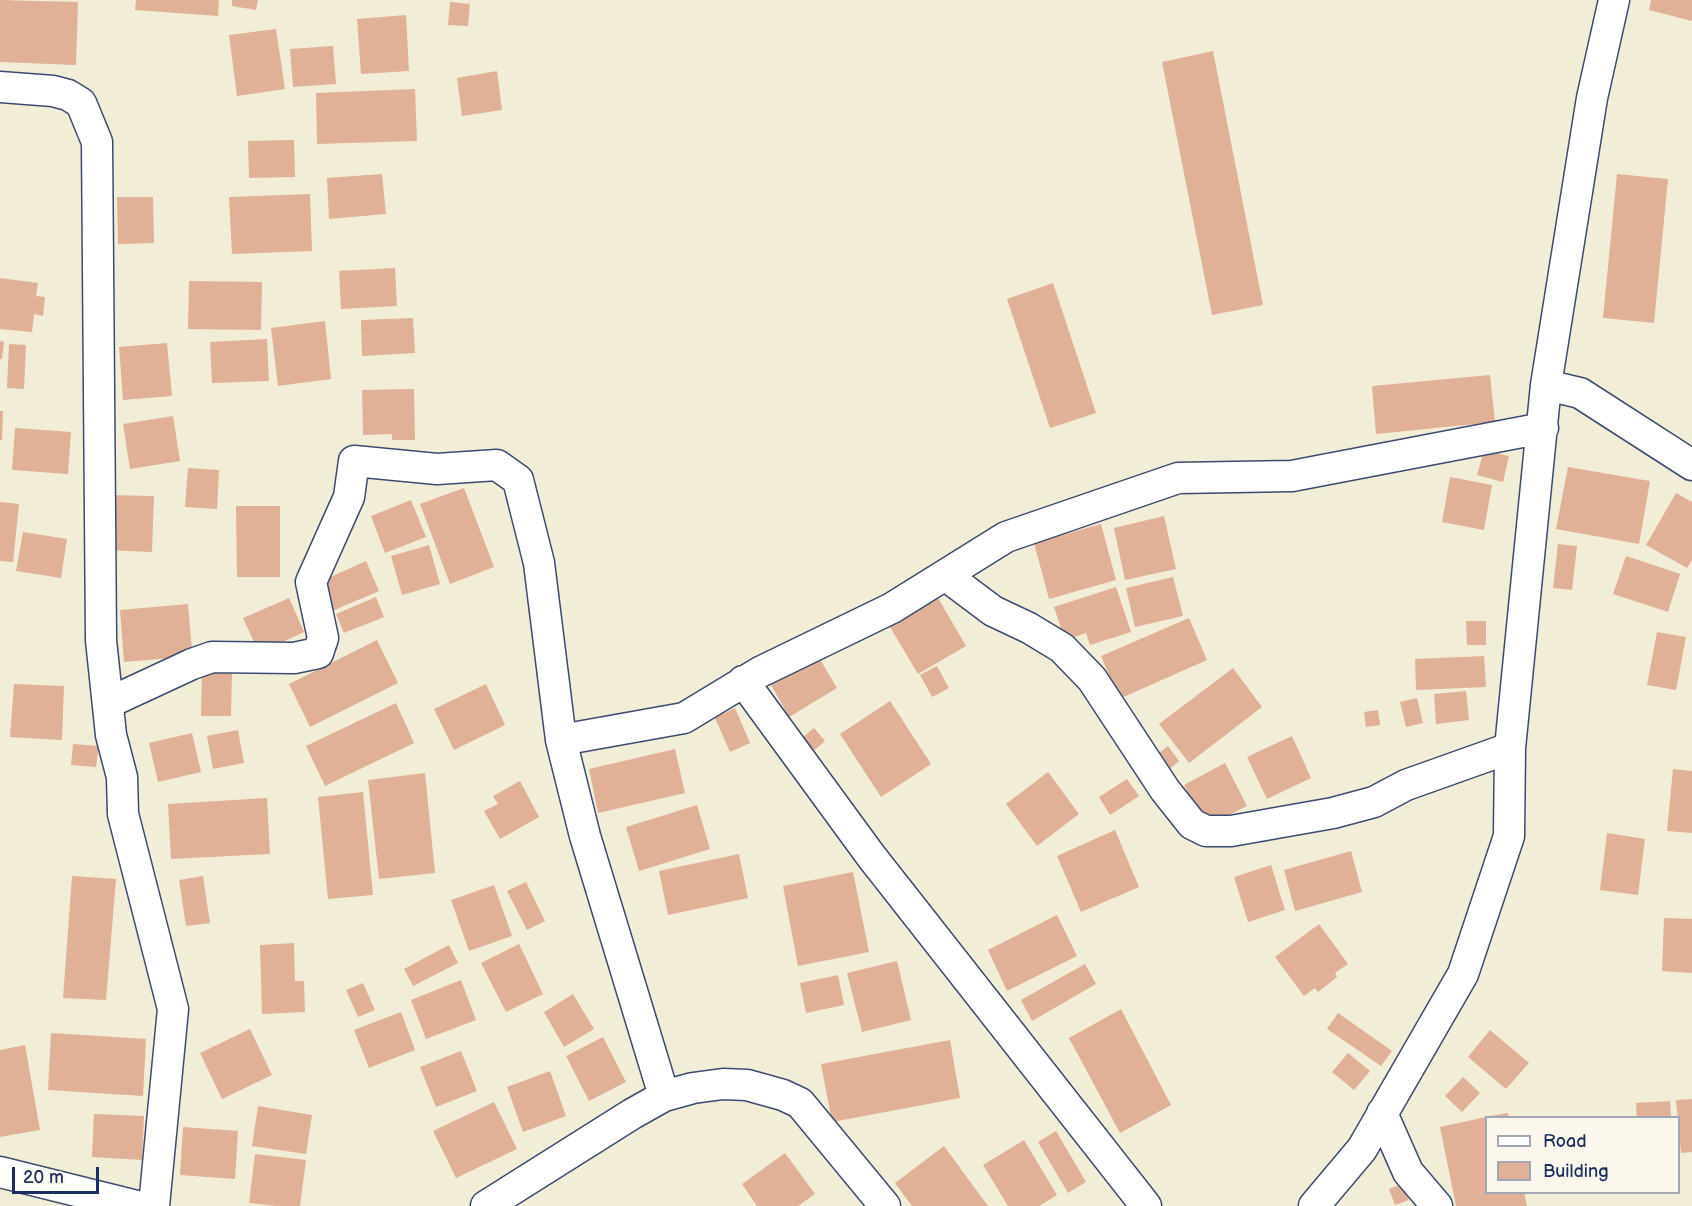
<!DOCTYPE html>
<html>
<head>
<meta charset="utf-8">
<style>
	body { margin:0 }
	#map { position:relative; width:1692px; height:1206px; overflow:hidden; background:#f2edd7; font-family:"Balsamiq Sans",sans-serif }
	canvas { display:block }
	.legend { position:absolute; left:1485px; top:1116px; width:195px; height:78px; box-sizing:border-box; background:#fbf7ec; border:2px solid #a1a7b3; margin:0; padding:8px 10px; list-style:none; font-size:18px; color:#1b2f5e }
	.legend li { display:flex; align-items:center; gap:12px; height:30px }
	.legend b { width:30px; border:2px solid #a1a7b3 }
	.scale { position:absolute; left:12px; top:1167px; width:87px; height:27px; box-sizing:border-box; border:3px solid #1b2f5e; border-top:0; padding-left:8px; font-size:18px; line-height:21px; white-space:nowrap; color:#1b2f5e; -webkit-text-stroke:4px #fbf7ec; paint-order:stroke }
</style>
</head>
<body>
<div id="map">
<canvas width="1692" height="1206"></canvas>
<ul class="legend">
<li><b style="height:8px;background:#fff"></b>Road</li>
<li><b style="height:16px;background:#e0b196"></b>Building</li>
</ul>
<div class="scale">20 m</div>
</div>
<script>
const c = document.querySelector('canvas').getContext('2d');
c.lineJoin = 'round';
function fill(path, color) { c.fillStyle = color; c.fill(path, 'evenodd'); }
const poly = rows => new Path2D(rows.map(r => 'M' + r).join(''));
function stroke(path, color, width, dash) { c.strokeStyle = color; c.lineWidth = width; c.lineCap = dash ? 'butt' : 'round'; c.setLineDash(dash || []); c.stroke(path); }
const building = poly([
	[0,0,78,2,76,65,0,62],
	[136,0,219,0,218,16,135,10],
	[232,0,258,0,256,10,232,6],
	[1651,0,1692,0,1692,21,1649,10],
	[450,2,470,4,468,26,448,25],
	[406,15,409,71,361,74,357,19],
	[276,29,285,89,237,96,229,35],
	[333,46,336,84,293,87,290,49],
	[1213,51,1263,305,1212,315,1162,62],
	[497,71,502,110,462,116,457,78],
	[415,89,417,141,317,144,316,93],
	[294,140,295,177,249,178,248,141],
	[382,174,386,214,329,219,327,178],
	[1617,174,1668,179,1654,323,1603,318],
	[310,194,312,251,232,254,229,197],
	[117,197,153,197,154,243,118,244],
	[395,268,397,306,341,309,339,271],
	[0,278,38,283,36,296,45,297,43,316,34,314,32,332,0,329],
	[189,281,262,282,261,330,188,329],
	[1053,283,1096,413,1050,428,1007,299],
	[413,318,415,353,362,356,361,320],
	[325,321,331,379,278,386,271,328],
	[267,339,269,381,212,383,210,342],
	[0,341,4,342,2,359,0,359],
	[167,343,172,396,123,400,119,347],
	[9,344,26,345,24,389,7,388],
	[1490,375,1495,422,1376,434,1372,386],
	[414,389,415,440,392,440,392,434,363,435,362,390],
	[0,411,3,411,2,440,0,440],
	[173,416,180,461,130,469,123,424],
	[15,428,71,432,68,474,12,470],
	[1484,450,1509,456,1503,482,1477,475],
	[1568,467,1650,481,1639,544,1556,529],
	[188,468,219,470,217,509,185,507],
	[1450,477,1492,485,1484,530,1442,522],
	[464,488,494,567,450,584,420,504],
	[1676,493,1692,502,1692,560,1687,568,1646,545],
	[105,495,154,496,152,552,103,550],
	[411,500,426,537,385,553,371,516],
	[0,502,19,504,13,562,0,561],
	[236,506,280,506,280,577,237,577],
	[1164,516,1176,569,1125,580,1114,528],
	[1101,524,1116,580,1049,599,1034,543],
	[23,532,67,539,61,578,16,571],
	[1558,544,1577,546,1572,590,1553,588],
	[429,545,440,584,402,595,391,556],
	[1626,556,1680,574,1668,612,1613,594],
	[366,561,379,591,330,612,317,583],
	[1173,577,1183,616,1135,627,1126,588],
	[1116,587,1131,632,1090,645,1086,633,1065,640,1054,607],
	[376,597,384,617,344,633,336,614],
	[289,598,304,632,259,653,243,618],
	[938,598,966,646,918,674,890,627],
	[188,604,192,650,181,652,182,657,124,662,120,610],
	[1189,618,1207,660,1119,699,1101,656],
	[1466,621,1486,621,1486,645,1467,645],
	[1657,632,1686,637,1676,690,1647,685],
	[377,640,398,683,310,727,289,684],
	[818,656,837,688,789,717,770,683],
	[1484,656,1486,687,1416,690,1415,659],
	[937,666,949,688,932,697,920,675],
	[1233,668,1262,707,1189,763,1159,724],
	[202,671,232,672,231,716,201,716],
	[14,684,64,686,62,740,10,737],
	[486,684,505,725,454,750,434,709],
	[1466,691,1469,720,1436,724,1434,694],
	[1417,698,1423,723,1406,727,1400,702],
	[890,701,931,764,881,797,840,734],
	[396,703,414,743,325,786,306,746],
	[735,708,750,743,730,752,715,718],
	[1378,710,1380,725,1366,727,1364,712],
	[814,728,825,741,810,754,798,741],
	[238,730,244,763,213,769,207,736],
	[192,733,201,772,158,782,149,743],
	[1292,736,1311,778,1267,799,1247,757],
	[73,744,99,746,96,767,71,765],
	[1168,746,1179,761,1167,771,1155,756],
	[675,749,685,793,598,813,589,769],
	[1225,763,1247,806,1205,827,1184,785],
	[1673,769,1692,771,1692,833,1667,831],
	[1048,772,1079,814,1037,846,1006,804],
	[425,773,435,873,379,879,368,780],
	[1127,779,1139,796,1110,815,1099,797],
	[520,781,539,817,500,839,484,811,498,804,493,796],
	[363,792,373,895,328,899,318,797],
	[267,798,270,854,171,859,168,804],
	[697,805,710,849,639,871,626,827],
	[1115,830,1139,887,1081,912,1057,856],
	[1607,833,1645,839,1638,895,1600,890],
	[1351,851,1362,892,1295,911,1284,870],
	[739,854,748,898,668,915,659,871],
	[1271,865,1285,910,1248,922,1234,877],
	[853,872,869,952,798,966,783,886],
	[72,876,116,879,106,1000,63,998],
	[203,876,210,923,186,926,179,880],
	[526,882,545,921,527,930,507,891],
	[494,885,512,936,469,951,451,900],
	[1057,915,1077,956,1007,991,988,950],
	[1664,918,1692,919,1692,973,1662,971],
	[1319,924,1348,964,1335,973,1337,977,1318,992,1315,988,1304,996,1275,957],
	[294,943,295,981,304,981,305,1012,262,1014,260,945],
	[519,944,543,994,506,1012,481,963],
	[449,945,458,963,413,986,404,969],
	[897,961,911,1020,862,1032,847,973],
	[1085,964,1096,984,1032,1021,1021,1000],
	[838,975,844,1005,806,1013,800,983],
	[461,980,476,1020,426,1039,411,1000],
	[363,983,375,1010,358,1017,346,990],
	[573,994,594,1029,564,1047,544,1012],
	[1121,1009,1171,1105,1120,1133,1069,1038],
	[401,1012,415,1050,369,1068,354,1030],
	[1338,1013,1392,1051,1381,1066,1327,1029],
	[250,1029,272,1075,222,1099,200,1053],
	[1490,1030,1529,1063,1506,1089,1468,1057],
	[51,1033,146,1039,143,1096,48,1090],
	[603,1037,626,1082,589,1101,566,1056],
	[950,1040,960,1098,832,1122,821,1064],
	[25,1045,40,1130,0,1137,0,1050],
	[461,1051,477,1091,436,1107,420,1067],
	[1348,1053,1370,1071,1354,1090,1332,1072],
	[550,1071,566,1116,523,1132,507,1087],
	[1463,1077,1480,1093,1462,1112,1445,1096],
	[1692,1099,1692,1152,1681,1153,1676,1100],
	[1670,1101,1671,1118,1637,1118,1636,1103],
	[494,1102,517,1149,456,1178,433,1131],
	[258,1106,312,1115,306,1154,252,1146],
	[1508,1113,1509,1118,1490,1118,1490,1116],
	[94,1114,144,1116,142,1160,92,1157],
	[1486,1117,1486,1192,1524,1192,1527,1206,1456,1206,1440,1127],
	[183,1127,238,1131,235,1179,180,1175],
	[1056,1131,1086,1182,1068,1193,1038,1142],
	[1024,1140,1057,1195,1039,1206,1008,1206,983,1165],
	[944,1146,988,1206,912,1206,895,1183],
	[785,1153,815,1194,798,1206,757,1206,742,1184],
	[255,1154,306,1160,300,1206,277,1206,249,1203],
	[1404,1183,1409,1200,1395,1205,1389,1189]
]);
const street = poly([
	[0,87,53,91,68,95,81,103,97,142,101,640,111,735,122,777,123,814,173,1009,154,1206],
	[1546,385,1580,393,1692,465],
	[945,575,993,611,1029,628,1062,648,1092,679,1165,790,1192,824,1206,831,1231,831,1333,813,1374,802,1406,785,1510,748],
	[743,681,871,856,1146,1206],
	[108,703,192,664,212,657,294,658,318,653,323,638,311,582,349,497,354,461,437,469,497,465,518,480,539,563,561,740,585,836,664,1096],
	[561,740,684,718,760,672,892,608,1006,537,1178,478,1292,476,1543,428],
	[1382,1113,1408,1172,1437,1206],
	[0,1172,137,1206],
	[486,1206,632,1114,664,1096,693,1088,723,1084,747,1085,783,1095,800,1103,885,1206],
	[1314,1206,1362,1149,1463,974,1509,836,1510,748,1546,385,1592,98,1614,0]
]);
fill(building, '#e0b196');
stroke(street, '#3b4c70', 33);
stroke(street, '#fff', 30);
</script>
</body>
</html>
